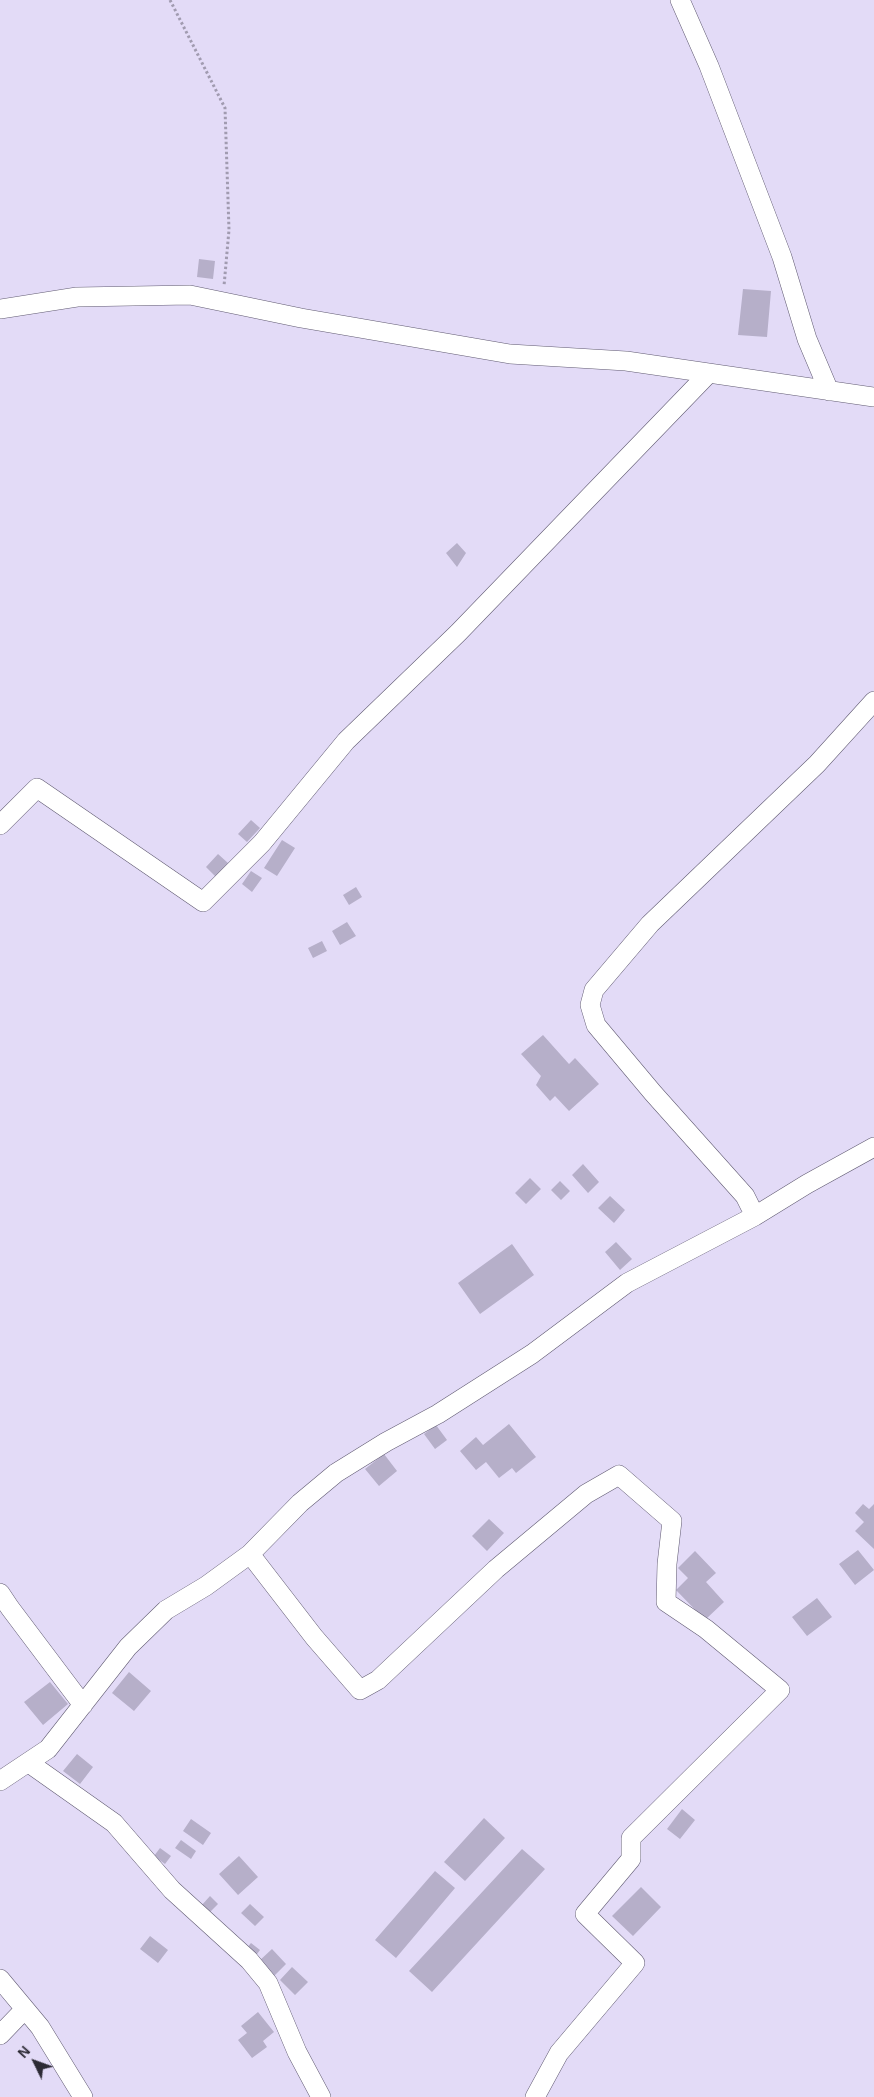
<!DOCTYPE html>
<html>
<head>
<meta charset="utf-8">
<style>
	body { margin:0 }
	#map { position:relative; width:874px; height:2097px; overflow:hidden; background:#e3dbf7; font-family:Arial,sans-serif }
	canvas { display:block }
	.north { position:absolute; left:10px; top:2037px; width:50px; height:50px; -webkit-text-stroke:4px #e3dbf7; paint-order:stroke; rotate:312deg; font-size:14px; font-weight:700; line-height:20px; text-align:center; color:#2d2b35 }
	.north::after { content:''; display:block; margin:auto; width:18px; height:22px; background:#2d2b35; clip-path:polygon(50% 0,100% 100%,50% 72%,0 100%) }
</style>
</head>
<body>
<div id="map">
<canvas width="874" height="2097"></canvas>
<div class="north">N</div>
</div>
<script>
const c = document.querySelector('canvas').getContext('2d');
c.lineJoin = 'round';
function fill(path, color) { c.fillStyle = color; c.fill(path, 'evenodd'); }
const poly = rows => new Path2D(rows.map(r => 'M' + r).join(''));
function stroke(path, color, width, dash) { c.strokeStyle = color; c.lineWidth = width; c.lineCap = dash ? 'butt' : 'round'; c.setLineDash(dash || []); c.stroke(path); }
const building = poly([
	[199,259,215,261,213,279,197,277],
	[743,289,771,291,767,337,738,335],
	[457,543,466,553,457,567,446,553],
	[251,820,260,828,247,842,238,834],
	[282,840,295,848,277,876,264,868],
	[218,854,228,863,216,877,206,867],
	[251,871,262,878,252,892,242,884],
	[356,887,362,897,349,905,343,895],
	[347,922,356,936,340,945,332,931],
	[322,941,327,951,313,958,308,948],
	[543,1035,569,1064,575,1058,599,1084,569,1111,555,1096,550,1101,536,1085,541,1076,521,1054],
	[583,1164,599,1182,588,1193,572,1175],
	[530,1178,541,1189,526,1204,515,1193],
	[560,1181,570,1191,561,1200,551,1190],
	[610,1196,625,1210,614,1223,598,1208],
	[616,1242,632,1259,620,1270,605,1252],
	[512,1244,534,1275,480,1314,458,1283],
	[509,1424,536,1457,516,1473,512,1468,499,1478,486,1462,476,1470,460,1451,476,1437,483,1445],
	[436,1425,447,1440,435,1449,424,1434],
	[384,1454,397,1471,379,1486,365,1469],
	[863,1504,869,1509,874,1504,874,1549,855,1531,864,1522,855,1513],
	[489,1519,504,1533,487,1551,472,1536],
	[858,1550,874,1570,855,1585,839,1564],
	[695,1551,716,1573,706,1582,724,1602,705,1620,676,1590,688,1578,678,1568],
	[817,1598,832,1617,807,1636,792,1617],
	[129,1672,151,1691,134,1711,112,1693],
	[50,1682,68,1704,43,1725,24,1702],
	[77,1754,93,1767,80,1784,63,1771],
	[682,1809,695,1820,680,1839,667,1829],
	[484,1818,505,1838,465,1881,444,1862],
	[191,1819,211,1833,203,1845,183,1831],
	[181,1840,196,1851,191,1859,175,1848],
	[160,1848,171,1856,165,1864,154,1856],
	[522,1849,545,1869,432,1992,409,1971],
	[239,1856,258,1877,238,1895,219,1874],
	[435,1871,455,1888,396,1958,375,1940],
	[641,1887,661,1907,633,1936,612,1916],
	[210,1896,218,1904,209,1913,201,1906],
	[250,1904,264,1917,255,1926,241,1913],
	[150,1936,168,1950,158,1963,140,1949],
	[251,1943,260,1950,254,1958,245,1950],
	[272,1949,286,1964,273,1977,258,1962],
	[292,1967,308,1982,295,1995,280,1980],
	[258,2012,274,2032,263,2041,267,2047,252,2058,238,2040,247,2033,241,2026]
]);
const path = poly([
	[170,0,225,108,229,230,224,286]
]);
const street = poly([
	[680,0,709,66,782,257,807,339,829,391],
	[0,309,77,297,190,295,301,318,510,354,626,361,874,397],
	[0,825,37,788,203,902,262,843,346,741,458,633,709,373],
	[755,1216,745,1196,653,1093,596,1025,590,1005,594,990,650,924,817,764,874,701],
	[250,1554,314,1637,360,1690,378,1680,496,1569,586,1494,619,1475,672,1521,667,1564,666,1602,706,1629,780,1690,631,1838,631,1859,585,1914,635,1963,559,2053,535,2097],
	[0,1593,10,1608,83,1705],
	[29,1763,114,1823,172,1890,249,1960,268,1983,297,2052,321,2097],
	[0,1781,48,1749,128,1647,166,1610,206,1586,250,1554,300,1503,336,1473,386,1442,438,1414,532,1354,627,1283,755,1216,807,1184,874,1147],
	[0,1979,40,2027,83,2097],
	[0,2035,25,2009]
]);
fill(building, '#b6afc9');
stroke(street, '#615b72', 20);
stroke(path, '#a19bb0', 3, [2.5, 2.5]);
stroke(street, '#fff', 19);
</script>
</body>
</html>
